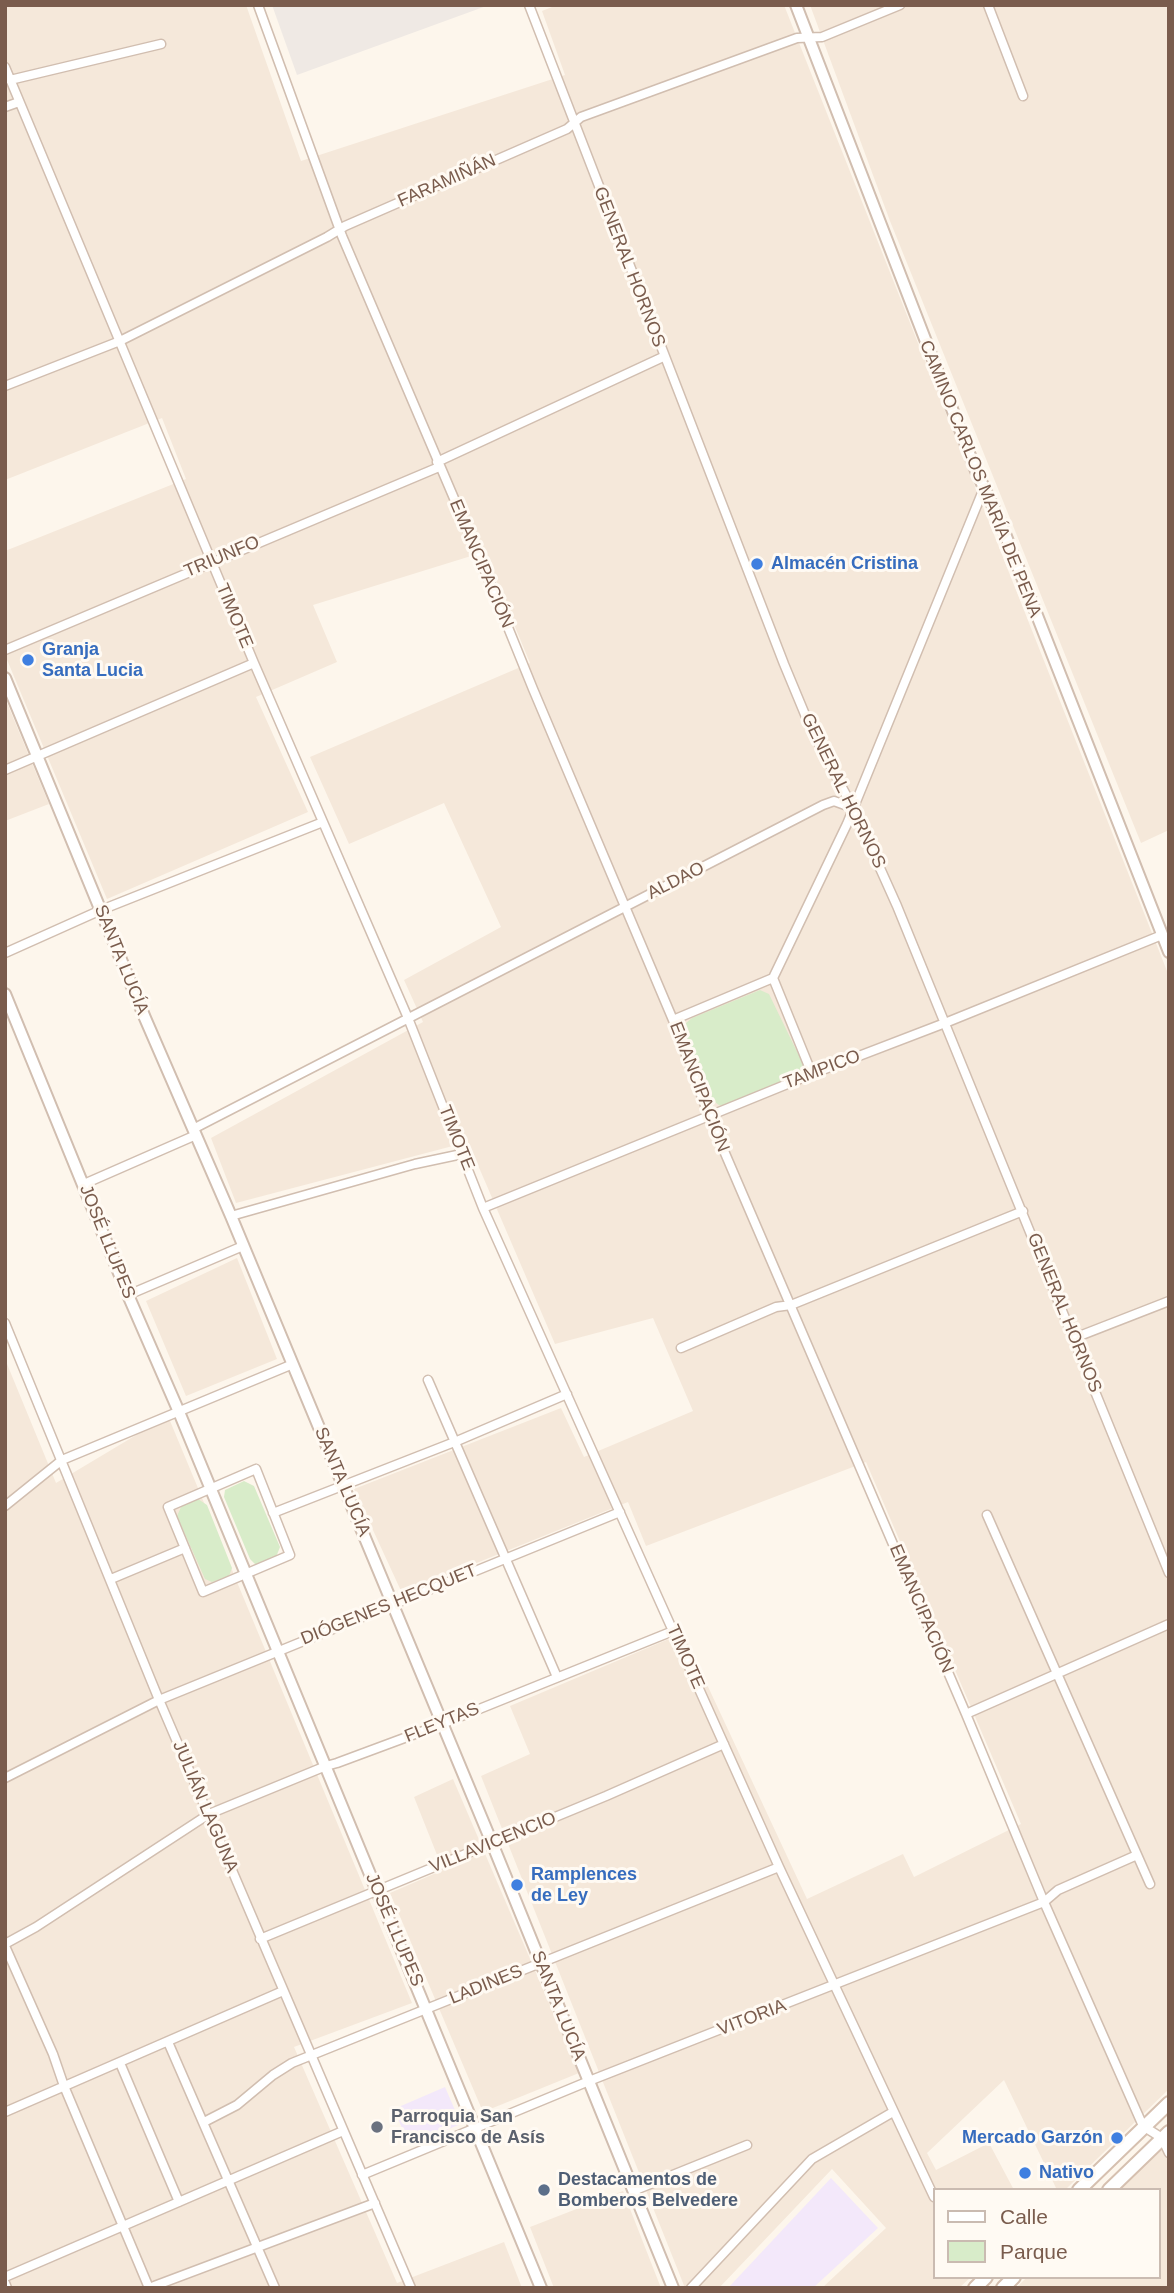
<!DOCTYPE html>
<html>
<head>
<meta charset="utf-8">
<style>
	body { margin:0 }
	#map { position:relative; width:1174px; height:2293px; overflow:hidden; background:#fdf6ec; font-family:Helvetica,sans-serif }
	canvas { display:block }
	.frame { position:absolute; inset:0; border:7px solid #7a5c4d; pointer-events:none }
	.legend { position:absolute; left:933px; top:2188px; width:228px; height:91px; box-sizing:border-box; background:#fffaf3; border:2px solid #cabbb1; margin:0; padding:9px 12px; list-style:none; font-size:21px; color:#7a5c4d }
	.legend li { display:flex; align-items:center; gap:14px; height:35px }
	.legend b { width:35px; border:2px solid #cabbb1 }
</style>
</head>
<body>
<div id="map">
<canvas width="1174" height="2293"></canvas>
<div class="frame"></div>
<ul class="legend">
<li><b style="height:9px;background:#fff"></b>Calle</li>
<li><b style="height:19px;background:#d8ecc9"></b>Parque</li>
</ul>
</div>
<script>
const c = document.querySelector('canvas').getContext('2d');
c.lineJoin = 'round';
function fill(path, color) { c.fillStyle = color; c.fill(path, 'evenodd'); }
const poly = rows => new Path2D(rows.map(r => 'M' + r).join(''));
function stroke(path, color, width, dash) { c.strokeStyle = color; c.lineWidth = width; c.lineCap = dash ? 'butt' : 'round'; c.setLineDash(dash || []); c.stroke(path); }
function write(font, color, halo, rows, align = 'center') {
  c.font = font + ' Helvetica,sans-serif'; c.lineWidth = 6; c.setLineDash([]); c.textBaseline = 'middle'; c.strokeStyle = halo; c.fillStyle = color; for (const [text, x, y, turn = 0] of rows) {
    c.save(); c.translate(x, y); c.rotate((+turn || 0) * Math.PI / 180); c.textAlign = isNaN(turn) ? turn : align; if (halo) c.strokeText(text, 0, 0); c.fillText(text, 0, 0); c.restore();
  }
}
const residential = poly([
	[5,5,246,5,301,161,565,75,542,11,557,5,784,5,1169,976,1169,2089,1065,2190,1057,2190,1004,2080,927,2153,936,2170,989,2143,1014,2190,934,2190,934,2277,971,2277,959,2288,822,2288,886,2228,832,2169,719,2288,685,2288,481,1776,530,1754,510,1706,683,1633,807,1899,903,1854,914,1877,1021,1824,866,1462,646,1546,628,1502,402,1593,354,1489,561,1408,584,1457,693,1411,653,1318,555,1344,468,1142,236,1203,211,1138,423,1022,404,980,501,927,444,803,349,844,310,757,530,663,484,552,313,605,337,662,256,697,308,812,107,899,5,655,5,551,186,479,162,418,5,480],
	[810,5,1169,5,1169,830,1141,843,890,221],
	[5,698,49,804,5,821],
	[237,1258,277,1359,186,1396,146,1301],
	[5,1359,56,1483,168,1416,412,2003,294,2047,397,2283,504,2242,522,2288,5,2288],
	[453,1779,579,2073,483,2112,390,1893,443,1870,414,1797],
	[1169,2143,1169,2288,1016,2288,1027,2277,1158,2277,1158,2190,1119,2190],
	[623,2191,661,2288,554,2288,530,2227]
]);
const industrial = poly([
	[272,5,489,5,297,75]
]);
const education = poly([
	[445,2087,461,2124,409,2145,394,2109],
	[831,2178,878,2228,813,2288,728,2288]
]);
const green = poly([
	[760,990,769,994,803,1064,802,1069,796,1077,723,1106,719,1105,712,1100,683,1034,685,1024,692,1018],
	[244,1481,254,1486,280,1547,276,1557,258,1564,255,1564,250,1559,224,1497,225,1490],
	[198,1499,207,1505,232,1568,229,1576,212,1582,205,1579,177,1516,182,1505]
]);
const minor = poly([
	[258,5,342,236,488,578,533,689,673,1020,709,1116,966,1714,1044,1902,1143,2126,1162,2138,1169,2153],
	[529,5,784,664,811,729,853,808,897,906,1169,1573],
	[988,5,1023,96],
	[5,67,254,663,408,1018,483,1208,779,1867,934,2197],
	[10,80,161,44],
	[5,107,19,102],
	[5,386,120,341,327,237,345,226,567,129,581,117,797,38,822,37,900,5],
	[437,462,663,357],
	[5,650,439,467],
	[5,770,254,663],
	[5,953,101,910,323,822],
	[773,978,812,1074],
	[673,1020,773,978,847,824,984,488],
	[193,1129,823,805,834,801,853,808],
	[84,1184,196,1135],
	[483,1208,812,1074,945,1023,1162,935],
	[231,1216,415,1164,462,1154],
	[128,1295,243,1246],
	[5,1323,157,1695,411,2288],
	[1074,1338,1169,1301],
	[681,1348,776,1307,791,1305,1023,1211],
	[428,1380,557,1677],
	[256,1469,290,1555,203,1592,168,1507,256,1469],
	[5,1506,62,1460,293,1364],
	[273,1513,457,1441,567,1394],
	[987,1515,1150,1884],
	[111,1579,185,1548],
	[966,1714,1169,1624],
	[5,1778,159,1700,620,1512],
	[260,1939,606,1796,724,1744],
	[5,1944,36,1927,209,1814,326,1766,337,1763,442,1724,673,1631],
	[5,1946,53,2054,64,2086,149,2288],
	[168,2042,275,2288],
	[120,2063,179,2202],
	[5,2112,283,1991],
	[204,2122,237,2105,273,2075,292,2063,779,1867],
	[362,2175,589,2081,1044,1902,1058,1890,1137,1855],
	[633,2191,747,2145],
	[5,2277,343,2131],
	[5,2283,7,2288],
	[149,2288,375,2203],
	[691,2288,812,2159,893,2112]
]);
const tertiary = poly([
	[796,5,976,471,1000,521,1169,952],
	[5,678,145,1018,231,1216,492,1843,673,2288],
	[5,994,128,1295,179,1412,541,2288]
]);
const secondary = poly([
	[1079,2190,1169,2103],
	[1109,2190,1169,2132],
	[975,2288,986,2277],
	[1003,2288,1014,2277]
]);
const markers = [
	[757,564,7,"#3f7fe0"],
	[28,660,7,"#3f7fe0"],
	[517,1885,7,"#3f7fe0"],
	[377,2127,7,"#6b7280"],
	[1117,2138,7,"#3f7fe0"],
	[1025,2173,7,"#3f7fe0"],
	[544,2190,7,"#5c6f8a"]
];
const streetNames = [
	["FARAMIÑÁN",447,181,-24],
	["GENERAL HORNOS",629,267,69],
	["CAMINO CARLOS MARÍA DE PENA",980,479,68],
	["TRIUNFO",222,557,-23],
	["EMANCIPACIÓN",481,564,67],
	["TIMOTE",234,616,67],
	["GENERAL HORNOS",843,791,64],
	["ALDAO",676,881,-27],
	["SANTA LUCÍA",121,960,68],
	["TAMPICO",822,1070,-21],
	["EMANCIPACIÓN",699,1087,69],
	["TIMOTE",456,1138,68],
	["JOSÉ LLUPES",107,1242,68],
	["GENERAL HORNOS",1064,1313,68],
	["SANTA LUCÍA",342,1482,67],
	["DIÓGENES HECQUET",389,1605,-22],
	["EMANCIPACIÓN",921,1609,67],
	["TIMOTE",685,1657,66],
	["FLEYTAS",442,1723,-22],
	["JULIÁN LAGUNA",205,1807,67],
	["VILLAVICENCIO",493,1843,-22],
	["JOSÉ LLUPES",394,1930,67],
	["LADINES",486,1985,-22],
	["SANTA LUCÍA",558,2006,68],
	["VITORIA",752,2018,-21]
];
const shopNames = [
	["Almacén Cristina",771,564],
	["Granja",42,650],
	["Santa Lucia",42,671],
	["Ramplences",531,1875],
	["de Ley",531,1896],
	["Mercado Garzón",1103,2138,"right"],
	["Nativo",1039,2173]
];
const worshipNames = [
	["Parroquia San",391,2117],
	["Francisco de Asís",391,2138]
];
const serviceNames = [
	["Destacamentos de",558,2180],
	["Bomberos Belvedere",558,2201]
];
fill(residential, '#f5e8da');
fill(industrial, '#efe9e4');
fill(education, '#f3e8fa');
fill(green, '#d8ecc9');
stroke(minor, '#d1beb0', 11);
stroke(tertiary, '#d1beb0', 14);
stroke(secondary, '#d6c0b0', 16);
stroke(minor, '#fff', 8);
stroke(tertiary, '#fff', 10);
stroke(secondary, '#fff', 12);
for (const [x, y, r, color] of markers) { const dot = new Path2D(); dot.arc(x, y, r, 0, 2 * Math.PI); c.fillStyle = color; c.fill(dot); stroke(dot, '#fffaf3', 2.5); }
write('18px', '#7a5c4d', '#fffaf3', streetNames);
write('bold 18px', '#366cbe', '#fffaf3', shopNames, 'left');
write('bold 18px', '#5b616d', '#fffaf3', worshipNames, 'left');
write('bold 18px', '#4e5e75', '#fffaf3', serviceNames, 'left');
</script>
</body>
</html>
